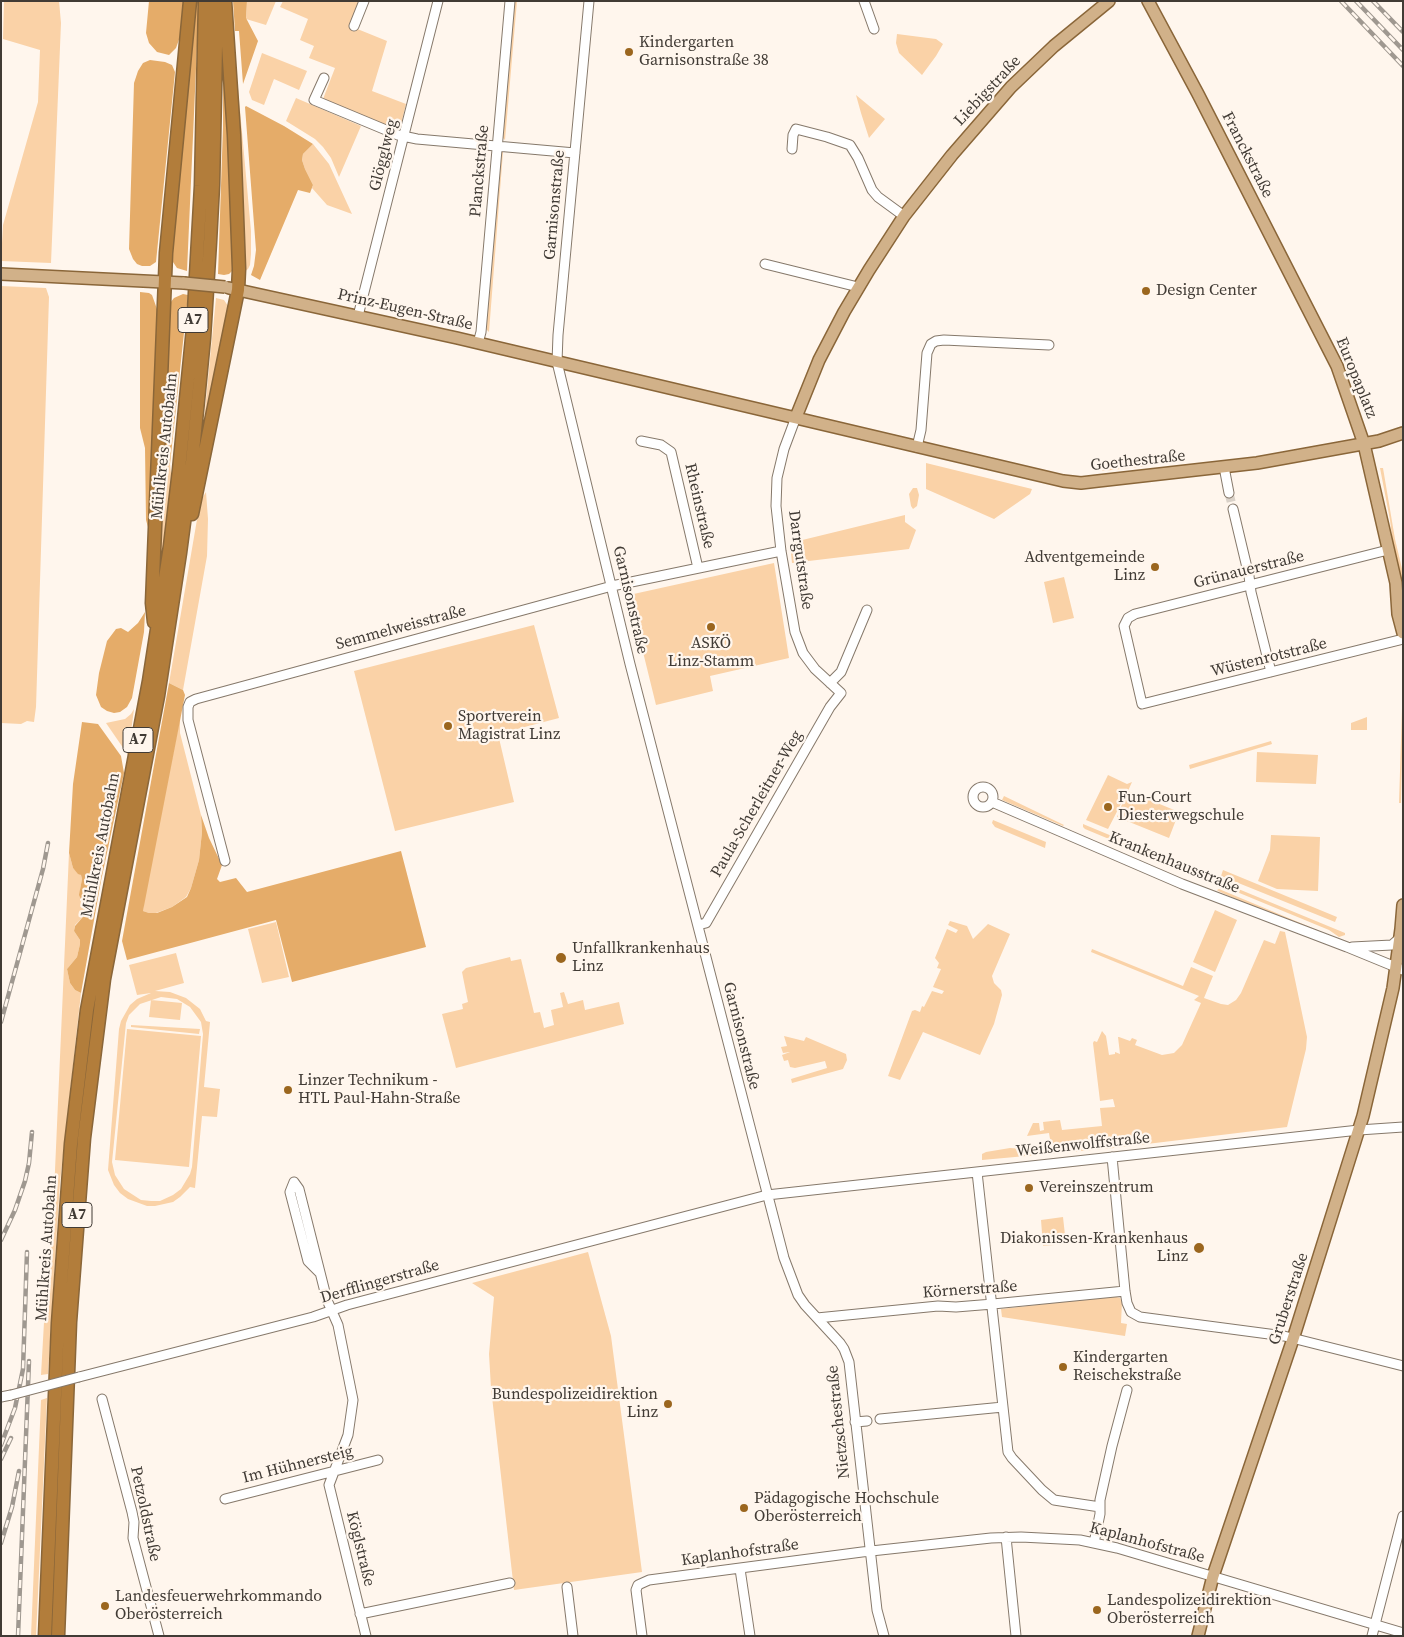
<!DOCTYPE html>
<html>
<head>
<meta charset="utf-8">
<style>
	body { margin:0 }
	#map { position:relative; width:1404px; height:1637px; overflow:hidden; background:#fff6ed; font-family:"Source Serif 4",serif }
	canvas { display:block }
	.frame { position:absolute; inset:0; border:2px solid #413b35; pointer-events:none }
</style>
</head>
<body>
<div id="map">
<canvas width="1404" height="1637"></canvas>
<div class="frame"></div>
</div>
<script>
const c = document.querySelector('canvas').getContext('2d');
c.lineJoin = 'round';
function fill(path, color) { c.fillStyle = color; c.fill(path, 'evenodd'); }
const poly = rows => new Path2D(rows.map(r => 'M' + r).join(''));
function stroke(path, color, width, dash) { c.strokeStyle = color; c.lineWidth = width; c.lineCap = dash ? 'butt' : 'round'; c.setLineDash(dash || []); c.stroke(path); }
function write(font, color, halo, rows, align = 'center') {
  c.font = font + ' "Source Serif 4",serif'; c.lineWidth = 4.5; c.setLineDash([]); c.textBaseline = 'middle'; c.strokeStyle = halo; c.fillStyle = color; for (const [text, x, y, turn = 0] of rows) {
    c.save(); c.translate(x, y); c.rotate((+turn || 0) * Math.PI / 180); c.textAlign = isNaN(turn) ? turn : align; if (halo) c.strokeText(text, 0, 0); c.fillText(text, 0, 0); c.restore();
  }
}
const green = poly([
	[4,1,59,1,61,23,51,263,1,261,3,225,38,102,40,50,3,39],
	[247,1,276,1,266,25,246,19],
	[283,1,359,1,350,26,387,41,372,91,406,104,401,124,393,128,323,99,335,68,309,58,314,46,300,40,308,19,280,7],
	[515,1,517,1,505,140,502,137],
	[233,33,251,231,251,254,250,265,248,269,244,272],
	[897,34,936,39,943,44,936,56,922,75,899,53,896,43],
	[262,53,307,71,299,90,274,79,264,105,252,100,249,92],
	[856,95,885,119,869,138,861,113],
	[296,98,361,126,339,177,331,158,323,147,315,139,286,121],
	[313,144,329,164,352,214,327,205,312,188,313,185,305,169,302,160,303,154],
	[501,152,503,152,489,332,486,329],
	[1,286,46,288,49,297,36,707,34,722,27,721,21,724,1,723],
	[216,298,224,300,228,306,196,480,200,430,204,420],
	[1152,462,1147,466,1103,471,1101,469,1102,467],
	[926,463,1032,489,1030,494,994,519,926,489],
	[163,464,170,464,173,490,160,581,158,581],
	[1380,468,1383,468,1395,539,1403,573,1403,587,1393,545,1390,520],
	[913,488,917,488,919,495,917,506,913,509,911,506,909,494],
	[206,492,208,519,207,556,183,690,169,683,200,502],
	[905,515,905,522,916,530,909,549,792,563,790,543],
	[774,563,789,658,710,676,713,691,656,705,629,595],
	[1064,577,1074,618,1053,623,1044,582],
	[534,625,559,718,498,734,514,802,395,831,354,671],
	[1403,708,1401,803,1399,803,1402,708],
	[134,709,128,755,106,723,125,719,131,714],
	[1367,717,1367,730,1351,730,1351,723],
	[180,718,180,733,201,815,202,832,199,860,191,888,186,897,172,907,156,913,149,913,143,911,144,901],
	[1271,741,1272,744,1190,769,1189,765],
	[1257,752,1318,755,1316,784,1256,782],
	[1108,775,1127,784,1132,782,1128,791,1179,812,1169,838,1117,817,1126,794,1108,829,1086,820],
	[1004,796,1064,825,1063,826,1002,800],
	[993,820,1046,842,1045,848,995,827,992,823],
	[1083,824,1208,876,1205,879,1085,829,1083,827],
	[1271,835,1320,837,1318,891,1277,889,1258,881,1270,850],
	[69,853,73,868,81,875,82,879,80,890,80,900,84,906,84,912,82,918,75,925,74,931,80,940,80,944,77,957,67,969,70,983,75,990,81,993,60,1182,48,1374,41,1375,46,1287,52,1238],
	[1223,870,1337,917,1335,922,1221,876],
	[1219,881,1345,933,1345,935,1339,937,1329,930,1220,885],
	[1219,889,1322,932,1323,934,1251,906,1218,891,1217,890],
	[1215,910,1237,920,1215,972,1193,962],
	[950,921,967,926,973,939,988,924,1010,934,992,976,994,983,1001,990,1002,995,994,1024,980,1055,923,1032,900,1080,888,1076,912,1011,915,1010,920,1012,922,1006,924,1007,932,991,942,994,944,991,933,987,941,969,937,968,939,963,935,958,947,929,956,933,958,930,948,925],
	[276,922,289,977,262,983,248,929],
	[1280,931,1285,932,1307,1037,1306,1049,1287,1127,1114,1148,982,1160,982,1154,986,1152,1010,1148,1023,1149,1051,1145,1049,1133,1027,1136,1033,1123,1039,1123,1040,1131,1044,1130,1043,1122,1060,1120,1062,1130,1102,1126,1100,1108,1115,1107,1113,1099,1100,1101,1093,1043,1094,1041,1097,1042,1102,1031,1106,1036,1109,1055,1115,1054,1115,1052,1120,1054,1118,1037,1119,1037,1130,1041,1132,1038,1137,1040,1135,1045,1162,1055,1174,1053,1182,1045,1201,1003,1194,1000,1199,996,1091,952,1092,949,1183,986,1191,967,1213,976,1204,998,1221,1004,1228,1005,1236,1000,1241,993,1264,940,1275,944],
	[176,953,184,983,155,991,170,992,186,998,200,1009,206,1021,210,1022,204,1087,220,1089,217,1117,202,1116,195,1188,190,1187,180,1197,173,1202,155,1206,147,1206,128,1199,120,1193,114,1185,108,1170,119,1029,121,1021,130,1005,137,999,151,993,137,995,129,965],
	[161,997,177,999,190,1007,201,1022,203,1034,192,1167,190,1174,181,1189,173,1195,160,1201,151,1201,141,1200,124,1189,115,1175,112,1162,126,1023,129,1015,140,1004],
	[510,957,511,961,521,959,534,1013,540,1012,544,1028,554,1025,551,1010,563,1007,560,993,564,992,568,1004,583,1000,585,1010,619,1002,624,1024,456,1068,442,1014,463,1009,462,1004,468,1002,462,972,466,968],
	[151,1000,182,1003,180,1020,149,1017],
	[131,1025,200,1029,199,1034,131,1027],
	[127,1029,201,1036,189,1167,115,1160],
	[784,1036,804,1041,806,1037,846,1054,847,1060,843,1069,792,1083,791,1079,827,1068,825,1061,795,1068,790,1067,788,1060,784,1061,782,1055,790,1052,783,1053,781,1047,787,1046],
	[1063,1217,1066,1244,1043,1246,1041,1220],
	[588,1252,611,1336,642,1572,514,1590,491,1388,489,1354,494,1297,472,1283],
	[1114,1296,1120,1298,1122,1302,1121,1323,1127,1324,1125,1336,1002,1317,1001,1309],
	[47,1398,36,1636,31,1636,41,1400]
]);
const forest = poly([
	[149,1,185,1,181,34,176,48,169,55,157,52,149,43,146,33],
	[196,1,199,1,187,271,177,268,171,259],
	[233,1,247,1,246,18,258,41,243,84,239,31,235,31],
	[223,33,231,164,234,269,229,274,224,275,218,274,223,127],
	[150,60,165,62,172,65,175,72,156,262,150,266,142,266,137,264,133,259,129,249,134,83,138,71,143,63],
	[246,106,284,126,313,144,303,154,302,160,305,169,313,185,310,193,298,190,260,280,251,275,254,266,256,250,245,107],
	[140,292,149,293,152,295,157,309,151,538,146,520,145,448,140,428],
	[183,294,188,295,170,464,163,464,170,303,174,298],
	[145,612,144,632,132,698,127,707,120,712,114,713,107,711,101,707,96,695,99,673,107,641,116,629,121,628,128,632,138,623],
	[169,683,183,690,185,695,143,911,149,913,157,913,172,907,187,897,191,888,199,860,202,832,201,815,209,838,222,865,217,879,220,882,236,878,247,892,401,851,426,947,292,982,276,920,127,960,122,941],
	[82,722,98,724,121,756,124,773,101,881,81,993,75,990,70,983,67,969,77,957,80,944,80,940,74,931,75,926,82,918,84,912,84,906,79,895,82,879,81,875,78,874,73,868,69,853,73,784]
]);
const minorTunnel = poly([
	[1229,493,1233,509]
]);
const minor = poly([
	[589,1,558,335,557,362,630,664,784,1258,798,1295,805,1305,840,1343,844,1349,849,1362,877,1610,884,1636],
	[864,1,874,29],
	[354,26,364,1],
	[324,78,314,100,398,135,417,139,575,153],
	[792,149,793,135,796,129,827,137,850,145,858,158,872,190,878,197,904,216],
	[765,264,858,287],
	[358,316,438,1],
	[478,343,481,332,510,1],
	[641,441,661,445,671,452,698,568],
	[917,447,921,430,927,353,931,344,936,341,944,340,1049,345],
	[1224,467,1229,493],
	[1233,509,1249,576,1251,592,1271,672],
	[1388,550,1135,614,1128,618,1124,626,1142,704,1403,639],
	[830,683,841,672,867,610],
	'973 797a10 10 0 1 1 20 0a10 10 0 1 1-20 0Z',
	[992,802,1182,884,1347,947,1403,970],
	[225,861,188,720,188,707,190,702,196,699,612,586,781,551],
	[698,925,706,923,830,707,841,693,815,669,803,653,795,632,781,551,776,506,777,478,784,449,796,417],
	[1352,947,1392,945,1400,938],
	[1112,1157,1125,1291,1127,1303,1131,1312,1140,1317,1284,1336,1403,1366],
	[977,1172,1008,1452,1012,1458,1042,1490,1054,1500,1100,1507],
	[294,1182,299,1189,327,1300,338,1325,353,1400,348,1435,329,1485,366,1636],
	[294,1182,290,1192,308,1261,320,1273],
	[817,1318,938,1306,956,1307,993,1304,1125,1291],
	[79,1377,313,1317,347,1305,767,1195,1359,1130,1403,1127],
	[1,1397,11,1395],
	[102,1399,132,1512,134,1522,133,1538,159,1636],
	[880,1419,1003,1407],
	[855,1422,867,1421],
	[225,1499,378,1460],
	[1006,1537,1016,1636],
	[1094,1543,1100,1514,1100,1500,1112,1446,1127,1390],
	[740,1569,750,1636],
	[567,1587,573,1636],
	[360,1614,510,1583],
	[642,1636,636,1590,638,1585,649,1580,862,1552,991,1538,1021,1537,1080,1540,1117,1548,1403,1633],
	[1372,1636,1403,1516]
]);
const major = poly([
	[1148,1,1198,94,1337,366,1364,444,1396,583,1398,614,1403,633],
	[1,274,184,283],
	[229,288,457,338,1063,481,1081,483,1098,481,1257,463,1379,441,1403,433],
	[796,417,819,360,844,312,869,270,904,216,952,155,1011,87,1054,46,1109,1],
	[1198,1636,1213,1576,1293,1339,1363,1116,1393,988,1401,929,1403,905]
]);
const highway = poly([
	[192,514,238,290,239,269,234,135,225,1],
	[154,622,152,603,166,253,190,1],
	[45,1636,58,1323,71,1144,87,1010,149,681,170,546,179,470,193,328,201,186,205,1],
	[58,1636,70,1322,84,1138,104,979,158,696,180,553,192,462,204,338,210,242,213,185,217,1]
]);
const rail = poly([
	[1341,1,1403,66],
	[1356,1,1403,50],
	[1373,1,1403,32],
	[1,1022,43,869,48,843],
	[1,1240,15,1210,25,1181,29,1163,32,1132],
	[1,1445,15,1408,23,1369,27,1252],
	[1,1459,11,1438],
	[1,1543,12,1507,19,1471],
	[18,1636,29,1361]
]);
const minorBridge = poly([
	[11,1395,79,1377]
]);
const majorBridge = poly([
	[184,283,225,287]
]);
const markers = [
	[629,52,5,"#9b661e"],
	[1146,291,5,"#9b661e"],
	[1155,567,5,"#9b661e"],
	[711,627,5,"#9b661e"],
	[448,726,5,"#9b661e"],
	[1108,807,5,"#9b661e"],
	[561,958,6,"#9b661e"],
	[288,1090,5,"#9b661e"],
	[1029,1188,5,"#9b661e"],
	[1199,1248,6,"#9b661e"],
	[1063,1367,5,"#9b661e"],
	[668,1404,5,"#9b661e"],
	[744,1508,5,"#9b661e"],
	[105,1606,5,"#9b661e"],
	[1097,1610,5,"#9b661e"]
];
const shields = [
	[193,320,30],
	[138,740,30],
	[77,1215,30]
];
const shieldNames = [
	["A7",193,320],
	["A7",138,740],
	["A7",77,1215]
];
const poiNames = [
	["Kindergarten",639,43],
	["Garnisonstraße 38",639,61],
	["Design Center",1156,291],
	["Adventgemeinde",1145,558,"right"],
	["Linz",1145,576,"right"],
	["ASKÖ",711,644,"center"],
	["Linz-Stamm",711,662,"center"],
	["Sportverein",458,717],
	["Magistrat Linz",458,735],
	["Fun-Court",1118,798],
	["Diesterwegschule",1118,816],
	["Unfallkrankenhaus",572,949],
	["Linz",572,967],
	["Linzer Technikum -",298,1081],
	["HTL Paul-Hahn-Straße",298,1099],
	["Vereinszentrum",1039,1188],
	["Diakonissen-Krankenhaus",1188,1239,"right"],
	["Linz",1188,1257,"right"],
	["Kindergarten",1073,1358],
	["Reischekstraße",1073,1376],
	["Bundespolizeidirektion",658,1395,"right"],
	["Linz",658,1413,"right"],
	["Pädagogische Hochschule",754,1499],
	["Oberösterreich",754,1517],
	["Landesfeuerwehrkommando",115,1597],
	["Oberösterreich",115,1615],
	["Landespolizeidirektion",1107,1601],
	["Oberösterreich",1107,1619]
];
const streetNames = [
	["Liebigstraße",988,91,-47],
	["Glögglweg",384,155,-76],
	["Franckstraße",1247,155,63],
	["Planckstraße",480,171,-85],
	["Garnisonstraße",555,205,-85],
	["Prinz-Eugen-Straße",405,310,13],
	["Europaplatz",1356,378,68],
	["Mühlkreis Autobahn",165,446,-84],
	["Goethestraße",1138,461,-6],
	["Rheinstraße",699,506,77],
	["Darrgutstraße",800,560,82],
	["Grünauerstraße",1249,570,-14],
	["Garnisonstraße",630,600,77],
	["Semmelweisstraße",401,628,-15],
	["Wüstenrotstraße",1269,658,-14],
	["Paula-Scherleitner-Weg",757,804,-60],
	["Mühlkreis Autobahn",101,845,-79],
	["Krankenhausstraße",1174,863,22],
	["Garnisonstraße",741,1036,76],
	["Weißenwolffstraße",1083,1145,-6],
	["Mühlkreis Autobahn",47,1248,-86],
	["Derfflingerstraße",380,1282,-16],
	["Körnerstraße",970,1290,-4],
	["Gruberstraße",1289,1299,-72],
	["Nietzschestraße",839,1422,-96],
	["Im Hühnersteig",298,1465,-14],
	["Petzoldstraße",145,1514,78],
	["Kaplanhofstraße",1147,1543,15],
	["Köglstraße",360,1549,76],
	["Kaplanhofstraße",740,1553,-8]
];
fill(green, '#fad2a7');
fill(forest, '#e5ac69');
stroke(minorTunnel, '#d9d1c8', 9, [9, 4.5]);
stroke(minor, '#86796b', 11);
stroke(major, '#8a6639', 14);
stroke(highway, '#8a6639', 15);
stroke(minor, '#fff', 9);
stroke(major, '#d1b189', 11);
stroke(highway, '#b27d3b', 12);
stroke(rail, '#9f9890', 4.5);
stroke(rail, '#fff6ed', 2.5, [8]);
stroke(minorBridge, '#86796b', 11, []);
stroke(majorBridge, '#8a6639', 14, []);
stroke(minorBridge, '#fff', 9);
stroke(majorBridge, '#d1b189', 11);
for (const [x, y, r, color] of markers) { const dot = new Path2D(); dot.arc(x, y, r, 0, 2 * Math.PI); c.fillStyle = color; c.fill(dot); stroke(dot, '#fff6ed', 2); }
for (const [x, y, w] of shields) { const box = new Path2D(); box.roundRect(x - w / 2, y - 12.5, w, 25, 4); c.fillStyle = '#fff6ed'; c.fill(box); stroke(box, '#413b35', 1); }
write('bold 15px', '#413b35', null, shieldNames);
write('16px', '#413b35', '#fff6ed', poiNames, 'left');
write('16px', '#413b35', '#fff6ed', streetNames);
</script>
</body>
</html>
